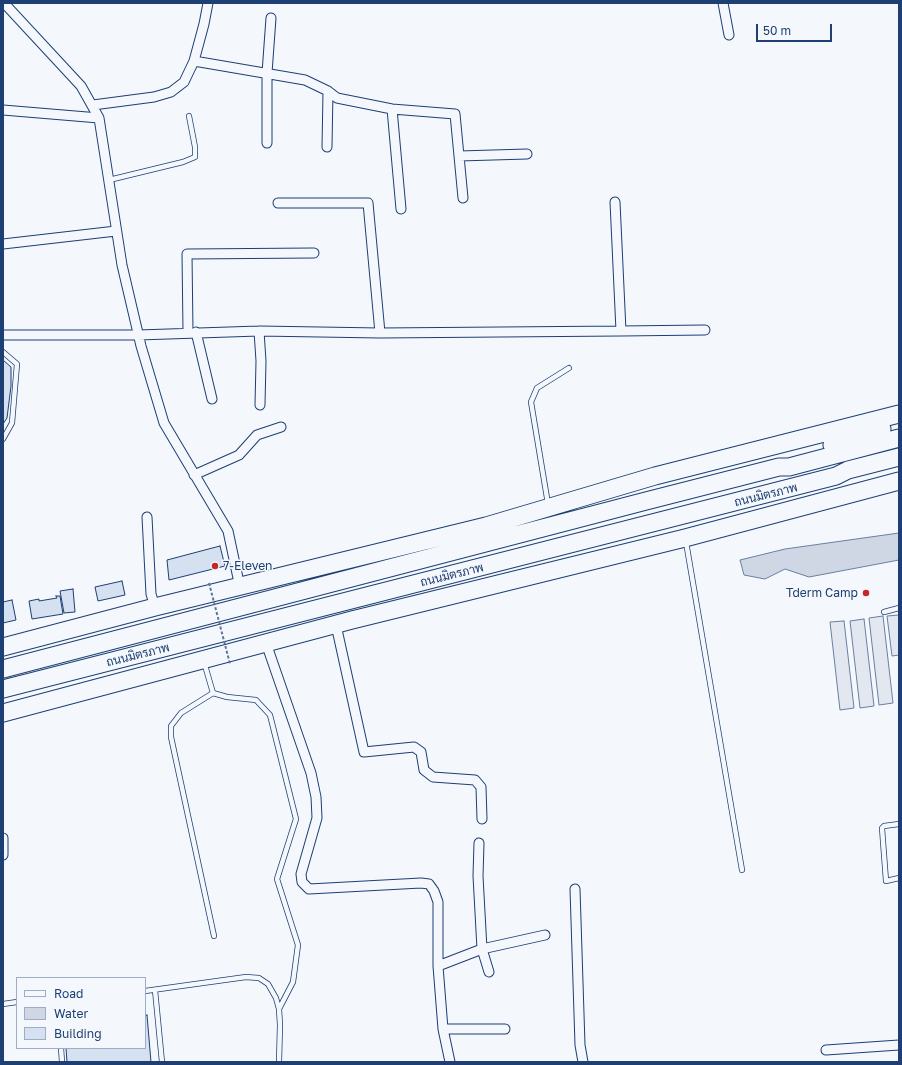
<!DOCTYPE html>
<html>
<head>
<meta charset="utf-8">
<style>
	body { margin:0 }
	#map { position:relative; width:902px; height:1065px; overflow:hidden; background:#f4f7fb; font-family:"Golos Text",sans-serif }
	canvas { display:block }
	.frame { position:absolute; inset:0; border:4px solid #1d3f73; pointer-events:none }
	.legend { position:absolute; left:16px; top:977px; width:130px; height:72px; box-sizing:border-box; background:#f4f7fb; border:1px solid #9eadc5; margin:0; padding:5px 7px; list-style:none; font-size:12px; color:#1d3f73 }
	.legend li { display:flex; align-items:center; gap:8px; height:20px }
	.legend b { width:20px; border:1px solid #9eadc5 }
	.scale { position:absolute; left:756px; top:24px; width:76px; height:18px; box-sizing:border-box; border:2px solid #1d3f73; border-top:0; padding-left:5px; font-size:12px; line-height:14px; white-space:nowrap; color:#1d3f73; -webkit-text-stroke:3px #f4f7fb; paint-order:stroke }
</style>
</head>
<body>
<div id="map">
<canvas width="902" height="1065"></canvas>
<div class="frame"></div>
<ul class="legend">
<li><b style="height:5px;background:#f4f7fb"></b>Road</li>
<li><b style="height:11px;background:#cfd7e4"></b>Water</li>
<li><b style="height:11px;background:#d5e0f0"></b>Building</li>
</ul>
<div class="scale">50 m</div>
</div>
<script>
const c = document.querySelector('canvas').getContext('2d');
c.lineJoin = 'round';
function fill(path, color) { c.fillStyle = color; c.fill(path, 'evenodd'); }
const poly = rows => new Path2D(rows.map(r => 'M' + r).join(''));
function stroke(path, color, width, dash) { c.strokeStyle = color; c.lineWidth = width; c.lineCap = dash ? 'butt' : 'round'; c.setLineDash(dash || []); c.stroke(path); }
function write(font, color, halo, rows, align = 'center') {
  c.font = font + ' "Golos Text",Sarabun,sans-serif'; c.lineWidth = 3; c.setLineDash([]); c.textBaseline = 'middle'; c.strokeStyle = halo; c.fillStyle = color; for (const [text, x, y, turn = 0] of rows) {
    c.save(); c.translate(x, y); c.rotate((+turn || 0) * Math.PI / 180); c.textAlign = isNaN(turn) ? turn : align; if (halo) c.strokeText(text, 0, 0); c.fillText(text, 0, 0); c.restore();
  }
}
const parking = poly([
	[899,615,899,655,892,656,887,616,899,615],
	[883,616,893,703,879,705,869,618,883,616],
	[864,619,874,706,860,708,850,621,864,619],
	[844,621,854,708,840,710,830,622,844,621]
]);
const water = poly([
	[899,533,899,560,809,577,785,569,765,579,744,575,740,560,785,549,899,533]
]);
const building = poly([
	[3,360,11,367,11,386,7,418,3,424,3,360],
	[220,546,225,566,169,580,167,560,220,546],
	[122,581,125,595,98,601,95,587,122,581],
	[73,589,75,612,64,613,60,591,73,589],
	[56,596,60,596,63,614,32,619,29,601,39,599,39,601,57,598,56,596],
	[12,600,16,620,3,623,3,602,12,600],
	[147,1015,151,1062,67,1062,66,1048,145,1048,145,1016,147,1015]
]);
const lane = poly([
	[109,180,183,162,195,157,195,147,189,116],
	[3,352,17,364,12,423,3,439],
	[548,504,531,402,537,388,569,368],
	[686,542,742,870],
	[884,612,899,608],
	[204,662,213,693,227,697,256,700,270,715,296,819,277,879,298,945,293,982,279,1009,280,1025,279,1062],
	[213,693,181,713,171,726,171,737,214,936],
	[899,824,884,826,882,828,886,881,899,878],
	[155,990,162,1062],
	[145,991,246,977,259,978,268,984,276,998,279,1009],
	[3,1004,17,1002],
	[61,1048,62,1062]
]);
const street = poly([
	[4,3,81,86,99,118,122,265,141,346,164,423,228,531,238,578],
	[723,3,729,35],
	[194,61,305,80,328,91,337,98,392,109,455,114,463,198],
	[93,105,154,97,171,92,184,82,194,61,204,24,208,3],
	[392,109,401,209],
	[3,110,99,118],
	[267,143,267,73,271,18],
	[327,147,328,91],
	[459,156,527,154],
	[278,203,368,203,380,333],
	[3,244,116,231],
	[259,331,261,361,260,405],
	[621,331,705,330],
	[188,332,187,254,314,253],
	[196,332,212,399],
	[3,335,138,335,259,331,380,333,621,331,615,202],
	[194,475,239,455,257,435,281,427],
	[147,517,151,594,155,607],
	[336,625,364,752,414,747,421,752,424,770,433,777,475,780,481,787,482,819],
	[266,643,311,773,316,797,317,818,301,874,302,882,309,889,421,883,429,884,434,891,438,902,438,966,443,1029,450,1062],
	[3,838,3,855],
	[479,843,478,876,482,949,489,972],
	[575,889,580,1045,583,1062],
	[438,966,482,949,545,935],
	[443,1029,505,1029],
	[826,1050,899,1045]
]);
const highway = poly([
	[832,445,882,429],
	[3,647,155,607,486,526,655,476,899,414],
	[3,669,646,501,779,467,789,467,899,438],
	[3,689,836,476,848,470,899,457],
	[3,713,352,620,685,538,899,481]
]);
const pathBridge = poly([
	[209,583,230,664]
]);
const markers = [
	[215,566,4,"#c62828"],
	[866,593,4,"#c62828"]
];
const streetNames = [
	["ถนนมิตรภาพ",766,495,-14],
	["ถนนมิตรภาพ",452,575,-14],
	["ถนนมิตรภาพ",138,655,-14]
];
const poiNames = [
	["7-Eleven",223,566],
	["Tderm Camp",858,593,"right"]
];
fill(parking, '#e3e8f0');
stroke(parking, '#687fa3', 1);
fill(water, '#cfd7e4');
stroke(water, '#687fa3', 1);
fill(building, '#d5e0f0');
stroke(building, '#1d3f73', 1);
stroke(lane, '#1d3f73', 6);
stroke(street, '#1d3f73', 11);
stroke(highway, '#1d3f73', 19);
stroke(lane, '#f4f7fb', 4.5);
stroke(street, '#f4f7fb', 9);
stroke(highway, '#f4f7fb', 17);
stroke(pathBridge, '#5e769c', 2, [3, 2]);
for (const [x, y, r, color] of markers) { const dot = new Path2D(); dot.arc(x, y, r, 0, 2 * Math.PI); c.fillStyle = color; c.fill(dot); stroke(dot, '#f4f7fb', 1.5); }
write('12px', '#1d3f73', '#f4f7fb', streetNames);
write('12px', '#1d3f73', '#f4f7fb', poiNames, 'left');
</script>
</body>
</html>
